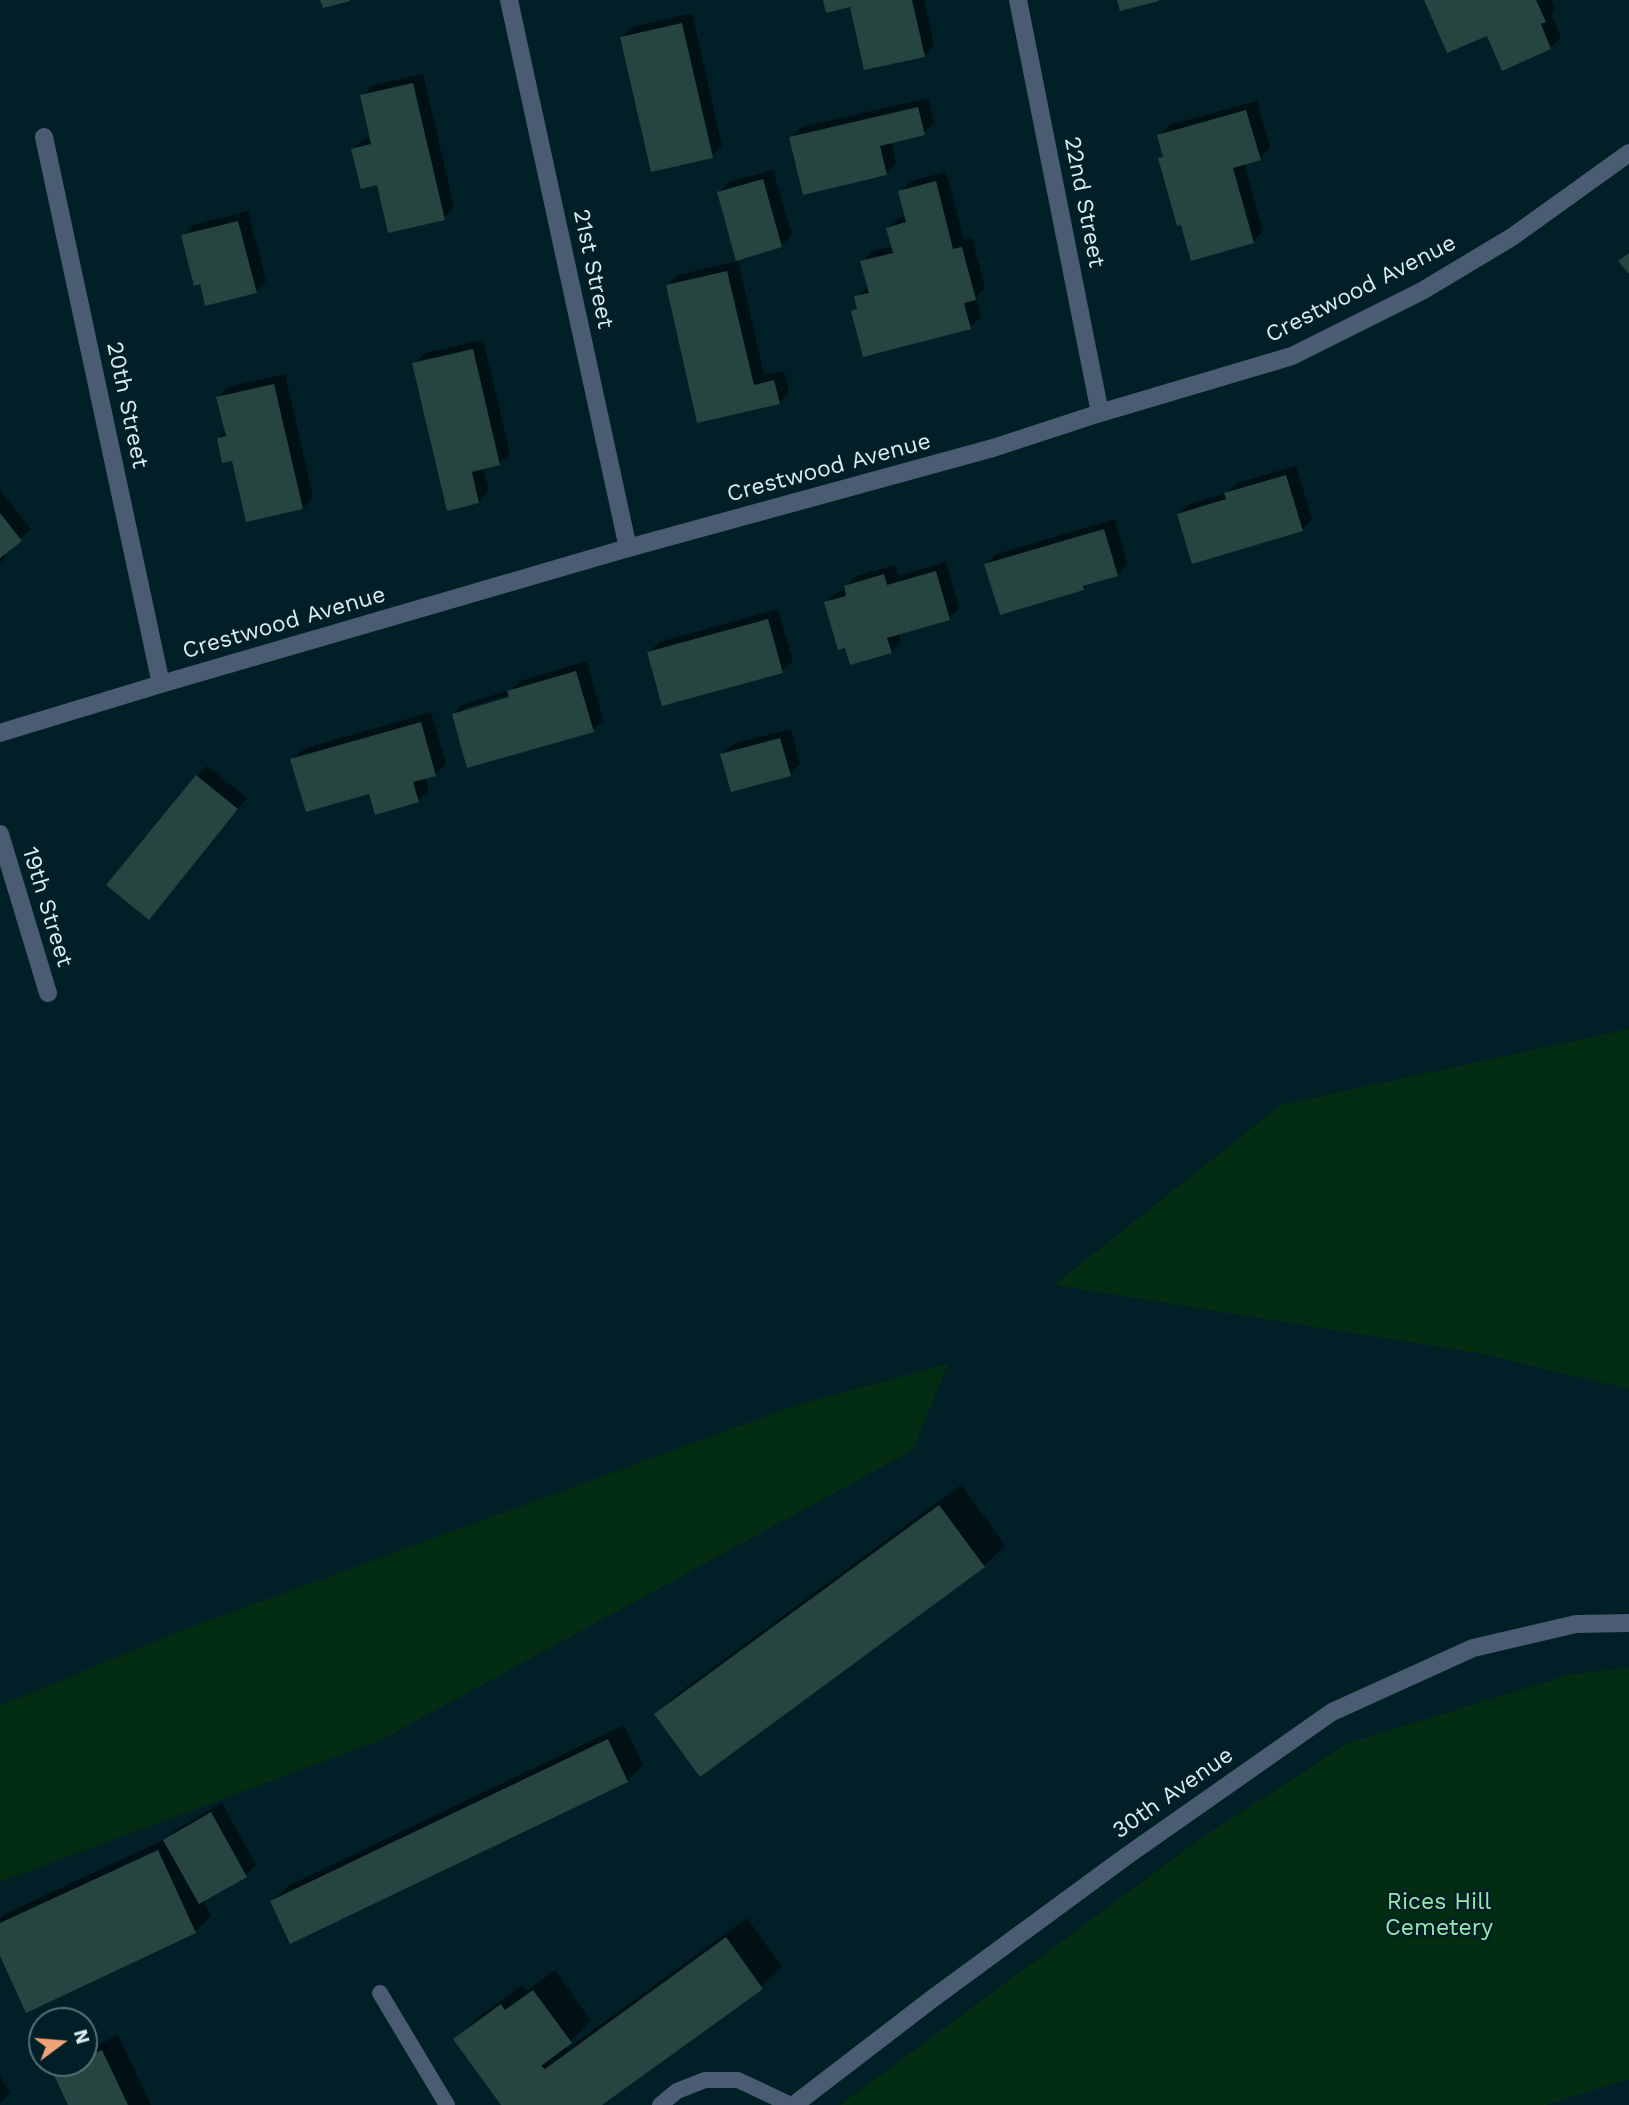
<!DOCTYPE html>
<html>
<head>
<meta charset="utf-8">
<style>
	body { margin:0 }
	#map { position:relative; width:1629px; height:2105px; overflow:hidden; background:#011f27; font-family:"Work Sans",sans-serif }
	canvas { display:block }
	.north { position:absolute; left:28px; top:2007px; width:70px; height:70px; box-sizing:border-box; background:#011f27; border:2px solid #587178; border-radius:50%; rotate:74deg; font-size:19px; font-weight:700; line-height:28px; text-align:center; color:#dbecf1 }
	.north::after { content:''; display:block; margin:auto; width:24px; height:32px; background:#efa377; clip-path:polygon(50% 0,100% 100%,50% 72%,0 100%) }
</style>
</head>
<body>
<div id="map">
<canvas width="1629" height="2105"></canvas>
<div class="north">N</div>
</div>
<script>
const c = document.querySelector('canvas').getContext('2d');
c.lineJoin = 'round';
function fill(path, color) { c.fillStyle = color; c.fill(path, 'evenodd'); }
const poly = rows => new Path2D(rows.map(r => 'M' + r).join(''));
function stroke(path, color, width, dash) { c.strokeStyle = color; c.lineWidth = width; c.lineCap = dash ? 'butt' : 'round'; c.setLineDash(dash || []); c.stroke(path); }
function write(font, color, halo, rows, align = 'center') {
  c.font = font + ' "Work Sans",sans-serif'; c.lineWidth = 5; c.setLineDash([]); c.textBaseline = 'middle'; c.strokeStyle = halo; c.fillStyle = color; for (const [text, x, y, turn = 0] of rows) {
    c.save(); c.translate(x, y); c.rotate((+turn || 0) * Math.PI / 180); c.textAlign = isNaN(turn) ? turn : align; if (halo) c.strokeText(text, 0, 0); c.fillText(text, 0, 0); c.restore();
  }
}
const green = poly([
	[1629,1029,1629,1389,1477,1353,1054,1285,1281,1105],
	[948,1364,913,1450,381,1740,0,1882,0,1706,172,1634,797,1405],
	[1629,1668,1629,2079,1546,2105,840,2105,1203,1837,1348,1743,1572,1674]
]);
const shadow = poly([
	[825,0,924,0,934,45,924,56,852,5],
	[1426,0,1551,0,1555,10,1551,14,1561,37,1550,48],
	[692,13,722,146,712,156,622,37,633,27],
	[423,74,454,207,444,218,378,183,353,149,364,139,372,137,362,96,373,85],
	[928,98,934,123,924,133,891,141,896,163,886,174,791,138,802,127],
	[1257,101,1270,148,1260,158,1244,162,1263,231,1253,242,1160,159,1164,155,1159,136,1169,125],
	[773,170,792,235,781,246,719,193,729,182],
	[946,172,964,240,972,238,985,288,976,297,981,317,970,327,853,312,858,306,856,297,869,286,862,262,873,251,893,246,888,228,899,218,907,216,900,192,911,181],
	[248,211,266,281,256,291,201,282,183,236,193,225],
	[738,261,764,375,784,371,789,392,779,403,698,421,668,285,678,275],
	[483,340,510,453,499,464,483,467,489,491,479,502,414,363,425,353],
	[285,374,313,497,303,508,233,459,218,438,226,431,218,397,228,387],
	[1296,466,1312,519,1302,529,1179,514,1189,504,1227,493,1237,483],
	[0,490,31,529,3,553,6,557,0,563],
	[1115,519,1127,564,1117,575,1090,582,1083,589,986,564,997,554],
	[946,562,959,608,949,618,899,632,901,641,891,652,846,646,826,603,837,592,846,589,846,586,856,576,895,565,898,576],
	[778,609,793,661,782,671,649,652,660,642],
	[587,661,603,720,593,730,453,714,464,704,511,690,520,681],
	[517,693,518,696,464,712,464,708],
	[431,712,446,764,436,774,425,777,429,790,418,801,370,792,292,760,303,749],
	[791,729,800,764,790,775,722,754,733,744],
	[207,766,247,798,159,907,197,776],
	[961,1485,1005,1545,984,1566,656,1714,677,1694],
	[624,1725,643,1765,627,1781,272,1901,288,1886],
	[222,1803,256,1865,246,1875,203,1899,211,1916,195,1932,0,1952,0,1919,5,1914,166,1839,175,1830],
	[747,1918,782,1967,761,1987,599,2105,503,2105,456,2039,476,2019,522,1985,527,1991,555,1970,591,2021,564,2047,567,2049],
	[118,2035,151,2105,70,2105,55,2074,65,2063,84,2063,84,2052],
	[0,2076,10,2093,0,2103]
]);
const building = poly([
	[320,0,350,0,350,1,323,8],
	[823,0,912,0,925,57,864,70,850,7,826,13],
	[1117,0,1159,0,1159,1,1120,11],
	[1424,0,1536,0,1546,22,1541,24,1551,49,1502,71,1487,36,1447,53],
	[682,23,713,158,651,172,620,37],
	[413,83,445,220,388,233,377,185,361,189,351,149,371,144,360,95],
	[918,107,925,135,880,146,887,175,803,195,789,137],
	[1246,110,1261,160,1233,168,1254,243,1191,261,1181,225,1177,226,1158,158,1163,157,1157,135],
	[763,179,782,247,736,261,717,192],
	[936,181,953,249,962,247,976,300,964,303,971,329,863,357,851,311,857,309,854,296,869,293,860,261,893,253,886,228,906,222,898,191],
	[238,221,257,293,205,306,200,284,194,286,181,235],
	[1629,253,1629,274,1618,261],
	[727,271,754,385,774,380,780,404,697,423,666,285],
	[473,349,500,465,472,472,479,503,447,511,412,363],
	[274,384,303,509,246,522,232,461,222,463,217,438,226,436,216,397],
	[1286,475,1303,531,1192,564,1177,514,1226,499,1224,493],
	[0,513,22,541,0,558],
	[1104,529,1118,576,1083,586,1084,590,1000,615,984,564],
	[936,571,950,620,887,638,892,653,850,665,845,648,838,650,824,602,846,596,844,586,884,574,887,585],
	[768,619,783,673,662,706,647,652],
	[576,671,594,732,467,768,452,714,509,697,507,691],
	[421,722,436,776,413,782,419,802,375,815,369,794,306,812,290,759],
	[780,738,791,776,731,792,720,754],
	[196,775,238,809,149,920,106,885],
	[939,1505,985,1567,700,1777,654,1714],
	[608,1739,628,1782,290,1944,270,1901],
	[211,1812,247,1877,199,1904,163,1840],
	[158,1850,196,1933,26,2013,0,1956,0,1923],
	[726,1937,763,1989,602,2105,501,2105,453,2039,501,2004,505,2010,533,1990,572,2043,541,2066,545,2069],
	[102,2050,128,2105,68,2105,53,2073,74,2063,84,2063,84,2058]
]);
const service = poly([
	[380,1993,447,2105],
	[660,2105,677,2091,705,2080,738,2080,791,2105]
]);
const minor = poly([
	[509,0,628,548],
	[1018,0,1100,413],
	[44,137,161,684],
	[0,733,161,684,628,548,993,448,1100,413,1292,356,1422,291,1512,237,1629,153],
	[0,834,48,993]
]);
const tertiary = poly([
	[794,2105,932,1999,1128,1855,1332,1712,1473,1648,1576,1624,1629,1623]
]);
const streetNames = [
	["22nd Street",1084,202,79],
	["21st Street",593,269,78],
	["Crestwood Avenue",1361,289,-27],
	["20th Street",127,405,78],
	["Crestwood Avenue",829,468,-15],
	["Crestwood Avenue",284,623,-16],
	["19th Street",47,907,73],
	["30th Avenue",1173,1793,-35]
];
const parkNames = [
	["Rices Hill",1439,1902],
	["Cemetery",1439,1928]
];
fill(green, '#022d13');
fill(shadow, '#0007');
fill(building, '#264541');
stroke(service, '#4a5c71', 16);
stroke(minor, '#4a5c71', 18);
stroke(tertiary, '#4a5c71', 18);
write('23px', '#dbecf1', '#011f27', streetNames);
write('23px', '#96eaac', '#011f27', parkNames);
</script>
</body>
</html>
